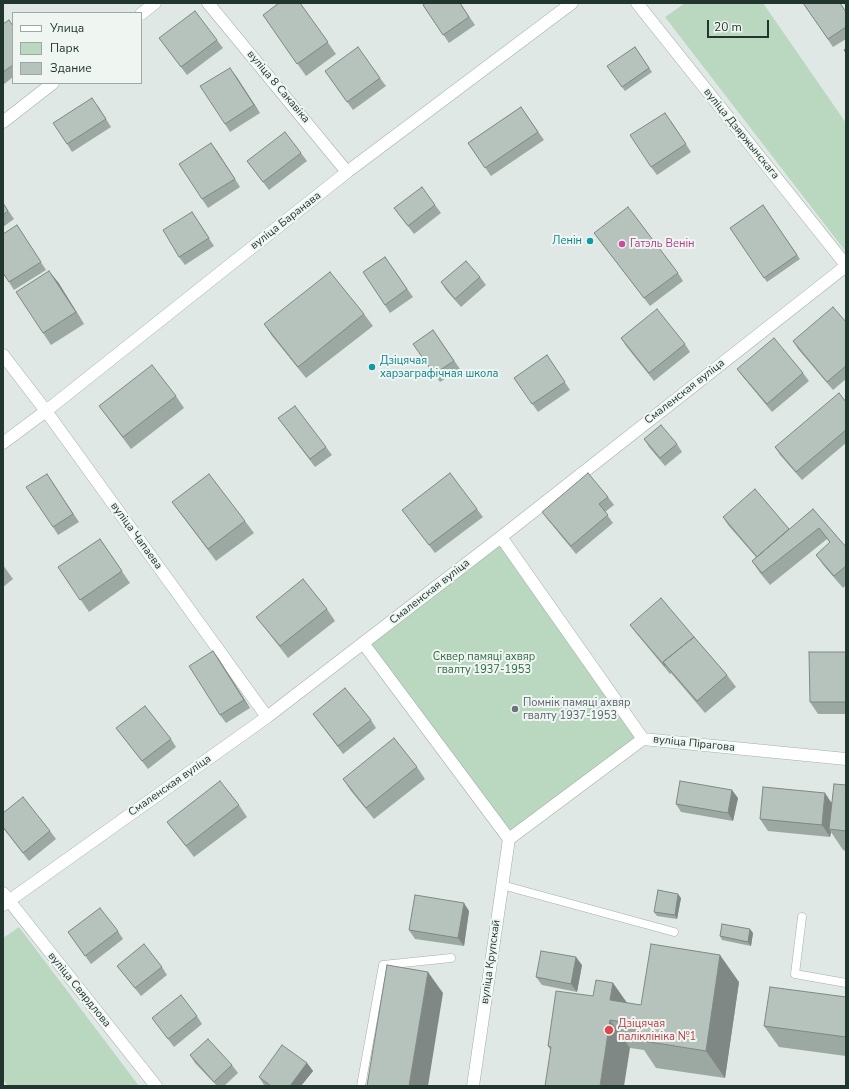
<!DOCTYPE html>
<html>
<head>
<meta charset="utf-8">
<style>
	body { margin:0 }
	#map { position:relative; width:849px; height:1089px; overflow:hidden; background:#dfe8e4; font-family:"Nunito Sans",sans-serif }
	canvas { display:block }
	.frame { position:absolute; inset:0; border:4px solid #223630; pointer-events:none }
	.legend { position:absolute; left:12px; top:12px; width:130px; height:72px; box-sizing:border-box; background:#eff6f2; border:1px solid #9da9a4; margin:0; padding:5px 7px; list-style:none; font-size:12px; color:#223630 }
	.legend li { display:flex; align-items:center; gap:8px; height:20px }
	.legend b { width:20px; border:1px solid #9da9a4 }
	.scale { position:absolute; left:707px; top:20px; width:62px; height:18px; box-sizing:border-box; border:2px solid #223630; border-top:0; padding-left:5px; font-size:12px; line-height:14px; white-space:nowrap; color:#223630; -webkit-text-stroke:3px #eff6f2; paint-order:stroke }
</style>
</head>
<body>
<div id="map">
<canvas width="849" height="1089"></canvas>
<div class="frame"></div>
<ul class="legend">
<li><b style="height:5px;background:#fff"></b>Улица</li>
<li><b style="height:11px;background:#bad8c0"></b>Парк</li>
<li><b style="height:11px;background:#b5c3bc"></b>Здание</li>
</ul>
<div class="scale">20 m</div>
</div>
<script>
const c = document.querySelector('canvas').getContext('2d');
c.lineJoin = 'round';
function fill(path, color) { c.fillStyle = color; c.fill(path, 'evenodd'); }
const poly = rows => new Path2D(rows.map(r => 'M' + r).join(''));
function stroke(path, color, width, dash) { c.strokeStyle = color; c.lineWidth = width; c.lineCap = dash ? 'butt' : 'round'; c.setLineDash(dash || []); c.stroke(path); }
function write(font, color, halo, rows, align = 'center') {
  c.font = font + ' "Nunito Sans",sans-serif'; c.lineWidth = 4; c.setLineDash([]); c.textBaseline = 'middle'; c.strokeStyle = halo; c.fillStyle = color; for (const [text, x, y, turn = 0] of rows) {
    c.save(); c.translate(x, y); c.rotate((+turn || 0) * Math.PI / 180); c.textAlign = isNaN(turn) ? turn : align; if (halo) c.strokeText(text, 0, 0); c.fillText(text, 0, 0); c.restore();
  }
}
const green = poly([
	[685,3,763,3,846,123,846,252,665,17],
	[500,544,637,738,509,833,368,645],
	[19,927,139,1086,8,1086,3,1079,3,938]
]);
const lane = poly([
	[502,885,674,932],
	[802,917,795,974,846,983],
	[361,1086,383,965,451,958]
]);
const street = poly([
	[208,3,347,172],
	[637,3,846,265],
	[141,14,155,3],
	[3,122,53,83],
	[3,355,46,411,267,717],
	[501,537,643,739,846,759],
	[363,643,509,839],
	[3,893,156,1086],
	[3,905,267,717,501,537,846,266],
	[473,1086,509,839,643,739]
]);
const secondary = poly([
	[3,443,46,411,347,172,572,3]
]);
const wall = poly([
	[300,3,336,54,306,76,263,15],
	[460,3,475,25,449,43,423,5],
	[803,3,846,12,846,39,833,47],
	[3,24,13,26,13,77,3,85],
	[159,38,217,40,223,48,187,75],
	[635,47,652,72,625,91,607,66],
	[325,71,380,78,386,86,353,110],
	[236,76,260,113,230,132,225,124],
	[98,106,111,127,72,152,67,144],
	[521,107,544,140,491,176,468,143],
	[671,121,691,152,657,175,651,167],
	[217,151,240,187,208,208,202,199],
	[301,153,307,161,269,190,247,161],
	[3,203,14,219,3,227],
	[435,205,441,213,414,234,394,208],
	[763,205,800,259,767,282,730,228],
	[192,212,214,246,185,265,179,257],
	[17,225,46,270,14,290,9,282],
	[594,233,678,273,683,281,650,306],
	[385,257,413,297,390,313,363,272],
	[480,277,486,285,461,307,446,290,441,282],
	[58,282,84,324,51,345,43,333],
	[364,314,373,326,306,378,272,336,264,324],
	[846,322,846,379,833,390,798,349,793,341],
	[433,330,460,369,440,382,413,344],
	[621,338,685,344,690,352,654,381,626,346],
	[547,355,570,390,538,412,514,378],
	[737,369,803,373,809,381,772,412,743,377],
	[176,396,184,408,131,449,99,406],
	[846,402,846,443,802,480,780,455,775,447],
	[278,418,326,447,332,455,315,467],
	[644,439,677,444,682,452,665,466,649,447],
	[47,474,79,522,58,535,53,527],
	[608,497,614,505,605,512,613,523,576,554,548,520,542,512],
	[172,502,245,521,254,533,216,561],
	[477,509,483,517,435,553,402,510],
	[813,509,846,547,846,585,843,588,824,566,816,555,830,543,827,539,770,585,760,573,752,561,756,557,728,525,723,517,789,530],
	[100,539,130,583,89,612,58,567],
	[3,565,13,579,3,587],
	[327,609,335,621,288,658,265,628,256,617],
	[630,625,694,637,727,675,736,687,705,713,671,673,670,674,636,633],
	[213,651,250,708,226,723,220,715],
	[846,652,846,714,818,714,810,702],
	[313,714,371,720,376,728,343,754],
	[116,728,171,739,176,747,148,769],
	[417,767,425,779,374,819,351,791,343,779],
	[846,785,846,851,843,850,831,832,830,837,768,831,760,819,832,802],
	[738,798,733,821,681,812,676,804],
	[239,805,247,817,194,857,167,822],
	[3,813,50,831,56,839,29,861,3,828],
	[681,898,677,919,657,916,654,912],
	[469,911,464,946,415,939,409,930],
	[118,931,123,939,91,964,68,932],
	[753,933,751,946,722,940,720,936],
	[582,965,577,992,542,985,536,977],
	[117,966,162,967,167,975,141,996],
	[739,982,725,1078,656,1068,644,1050,630,1048,551,1051,548,1046,593,996,613,983,627,1003,641,1005],
	[846,997,846,1056,779,1047,764,1026],
	[197,1016,202,1024,174,1047,152,1018],
	[190,1055,232,1065,238,1073,224,1086,217,1086,195,1063],
	[307,1063,313,1071,301,1086,266,1086,264,1085,259,1077]
]);
const shadedWall = poly([
	[230,68,236,76,260,113,254,105],
	[211,143,217,151,240,187,235,179],
	[49,271,58,282,84,324,76,312],
	[213,651,219,659,250,708,244,700],
	[732,790,738,798,733,821,728,813],
	[825,793,833,805,829,829,831,832,830,837,822,825],
	[678,894,681,898,677,919,675,915],
	[464,903,469,911,464,946,458,938],
	[750,929,753,933,751,946,748,942],
	[720,955,739,982,725,1078,706,1051],
	[576,957,582,965,577,992,571,984],
	[428,972,443,993,428,1086,409,1086],
	[613,983,632,1010,610,1000],
	[610,1020,630,1048,624,1086,600,1086],
	[307,1063,313,1071,301,1086,290,1086]
]);
const building = poly([
	[279,3,300,3,328,42,297,64,263,15,279,3],
	[426,3,460,3,469,17,443,35,423,5,426,3],
	[803,3,840,3,846,12,846,27,828,39,803,3],
	[195,11,217,40,181,67,159,38,195,11],
	[9,20,13,26,13,65,3,72,3,24,9,20],
	[358,47,380,78,347,102,325,71,358,47],
	[635,47,649,68,622,87,607,66,635,47],
	[846,48,846,53,844,50,846,48],
	[230,68,254,105,225,124,200,86,230,68],
	[92,98,106,119,67,144,53,123,92,98],
	[521,107,538,132,485,168,468,143,521,107],
	[665,113,686,144,651,167,630,135,665,113],
	[285,132,301,153,263,182,247,161,285,132],
	[211,143,235,179,202,199,179,164,211,143],
	[422,187,435,205,408,226,394,208,422,187],
	[3,203,8,211,3,215,3,203],
	[763,205,797,255,764,278,730,228,763,205],
	[628,207,678,273,644,298,594,233,628,207],
	[192,212,209,238,179,257,163,230,192,212],
	[17,225,41,262,9,282,3,273,3,234,17,225],
	[385,257,407,289,385,305,363,272,385,257],
	[466,261,480,277,455,299,441,282,466,261],
	[49,271,76,312,43,333,16,292,49,271],
	[330,272,364,314,298,367,264,324,330,272],
	[833,307,846,322,846,366,827,382,793,341,833,307],
	[657,309,685,344,649,373,621,338,657,309],
	[433,330,454,361,434,374,413,344,433,330],
	[774,338,803,373,767,404,737,369,774,338],
	[547,355,565,382,532,404,514,378,547,355],
	[152,365,176,396,123,437,99,406,152,365],
	[839,393,846,402,846,430,796,472,775,447,839,393],
	[295,406,326,447,310,459,278,418,295,406],
	[661,425,677,444,660,458,644,439,661,425],
	[450,473,477,509,429,545,402,510,450,473],
	[588,473,608,497,599,504,608,515,571,546,542,512,588,473],
	[47,474,73,514,53,527,26,487,47,474],
	[209,474,245,521,208,549,172,502,209,474],
	[755,489,789,529,757,557,723,517,755,489],
	[813,509,846,547,846,566,834,576,816,555,830,542,819,528,762,573,752,561,813,509],
	[100,539,122,571,80,600,58,567,100,539],
	[303,579,327,609,280,646,256,617,303,579],
	[661,598,694,637,663,662,665,665,665,666,630,625,661,598],
	[694,637,727,675,697,701,663,662,694,637],
	[213,651,244,700,220,715,189,666,213,651],
	[809,652,846,652,846,702,810,702,809,652],
	[345,688,371,720,338,746,313,714,345,688],
	[145,706,171,739,142,761,116,728,145,706],
	[394,738,417,767,366,808,343,779,394,738],
	[220,781,239,805,186,846,167,822,220,781],
	[680,781,732,790,728,813,676,804,680,781],
	[834,784,846,785,846,831,829,829,834,784],
	[763,787,825,793,822,825,760,819,763,787],
	[23,797,50,831,23,853,3,827,3,813,23,797],
	[658,890,678,894,675,915,654,912,658,890],
	[415,895,464,903,458,938,409,930,415,895],
	[100,908,118,931,85,956,68,932,100,908],
	[722,924,750,929,748,942,720,936,722,924],
	[144,944,162,967,135,988,117,966,144,944],
	[651,944,720,955,706,1051,637,1040,640,1025,610,1020,600,1086,545,1086,551,1047,548,1046,556,991,593,996,596,980,613,983,610,1000,641,1005,651,944],
	[541,951,576,957,571,984,536,977,541,951],
	[387,965,428,972,409,1086,367,1086,387,965],
	[770,987,846,997,846,1037,764,1026,770,987],
	[181,995,197,1016,168,1039,152,1018,181,995],
	[208,1039,232,1065,214,1082,190,1055,208,1039],
	[282,1045,307,1063,290,1086,271,1086,259,1077,282,1045]
]);
const markers = [
	[590,241,4,"#0f9aa8"],
	[622,244,4,"#d1479c"],
	[372,367,4,"#0f9aa8"],
	[515,709,4,"#6b7280"],
	[609,1030,5,"#e0444e"]
];
const streetNames = [
	["вуліца 8 Сакавіка",278,87,50],
	["вуліца Дзяржынскага",741,134,51],
	["вуліца Баранава",286,221,-38],
	["Смаленская вуліца",685,392,-38],
	["вуліца Чапаева",136,536,54],
	["Смаленская вуліца",430,592,-38],
	["вуліца Пірагова",694,744,6],
	["Смаленская вуліца",170,786,-35],
	["вуліца Крупскай",491,962,-82],
	["вуліца Свярдлова",79,990,51]
];
const cultureNames = [
	["Ленін",582,241],
	["Дзіцячая",380,361,"left"],
	["харэаграфічная школа",380,374,"left"]
];
const hotelNames = [
	["Гатэль Венін",630,244]
];
const parkNames = [
	["Сквер памяці ахвяр",484,657],
	["гвалту 1937-1953",484,670]
];
const worshipNames = [
	["Помнік памяці ахвяр",523,703],
	["гвалту 1937-1953",523,716]
];
const healthNames = [
	["Дзіцячая",618,1024],
	["паліклініка №1",618,1037]
];
fill(green, '#bad8c0');
stroke(lane, '#a3afaa', 9);
stroke(street, '#a3afaa', 13);
stroke(secondary, '#a0b3aa', 13);
stroke(lane, '#fff', 8);
stroke(street, '#fff', 12);
stroke(secondary, '#fff', 12);
fill(wall, '#9ca8a2');
fill(shadedWall, '#7f8884');
fill(building, '#b5c3bc');
stroke(building, '#7f8884', 1);
for (const [x, y, r, color] of markers) { const dot = new Path2D(); dot.arc(x, y, r, 0, 2 * Math.PI); c.fillStyle = color; c.fill(dot); stroke(dot, '#eff6f2', 1.5); }
write('11px', '#223630', '#eff6f2', streetNames);
write('11px', '#0d838f', '#eff6f2', cultureNames, 'right');
write('11px', '#b23c85', '#eff6f2', hotelNames, 'left');
write('11px', '#316943', '#eff6f2', parkNames);
write('11px', '#5b616d', '#eff6f2', worshipNames, 'left');
write('11px', '#be3a42', '#eff6f2', healthNames, 'left');
</script>
</body>
</html>
